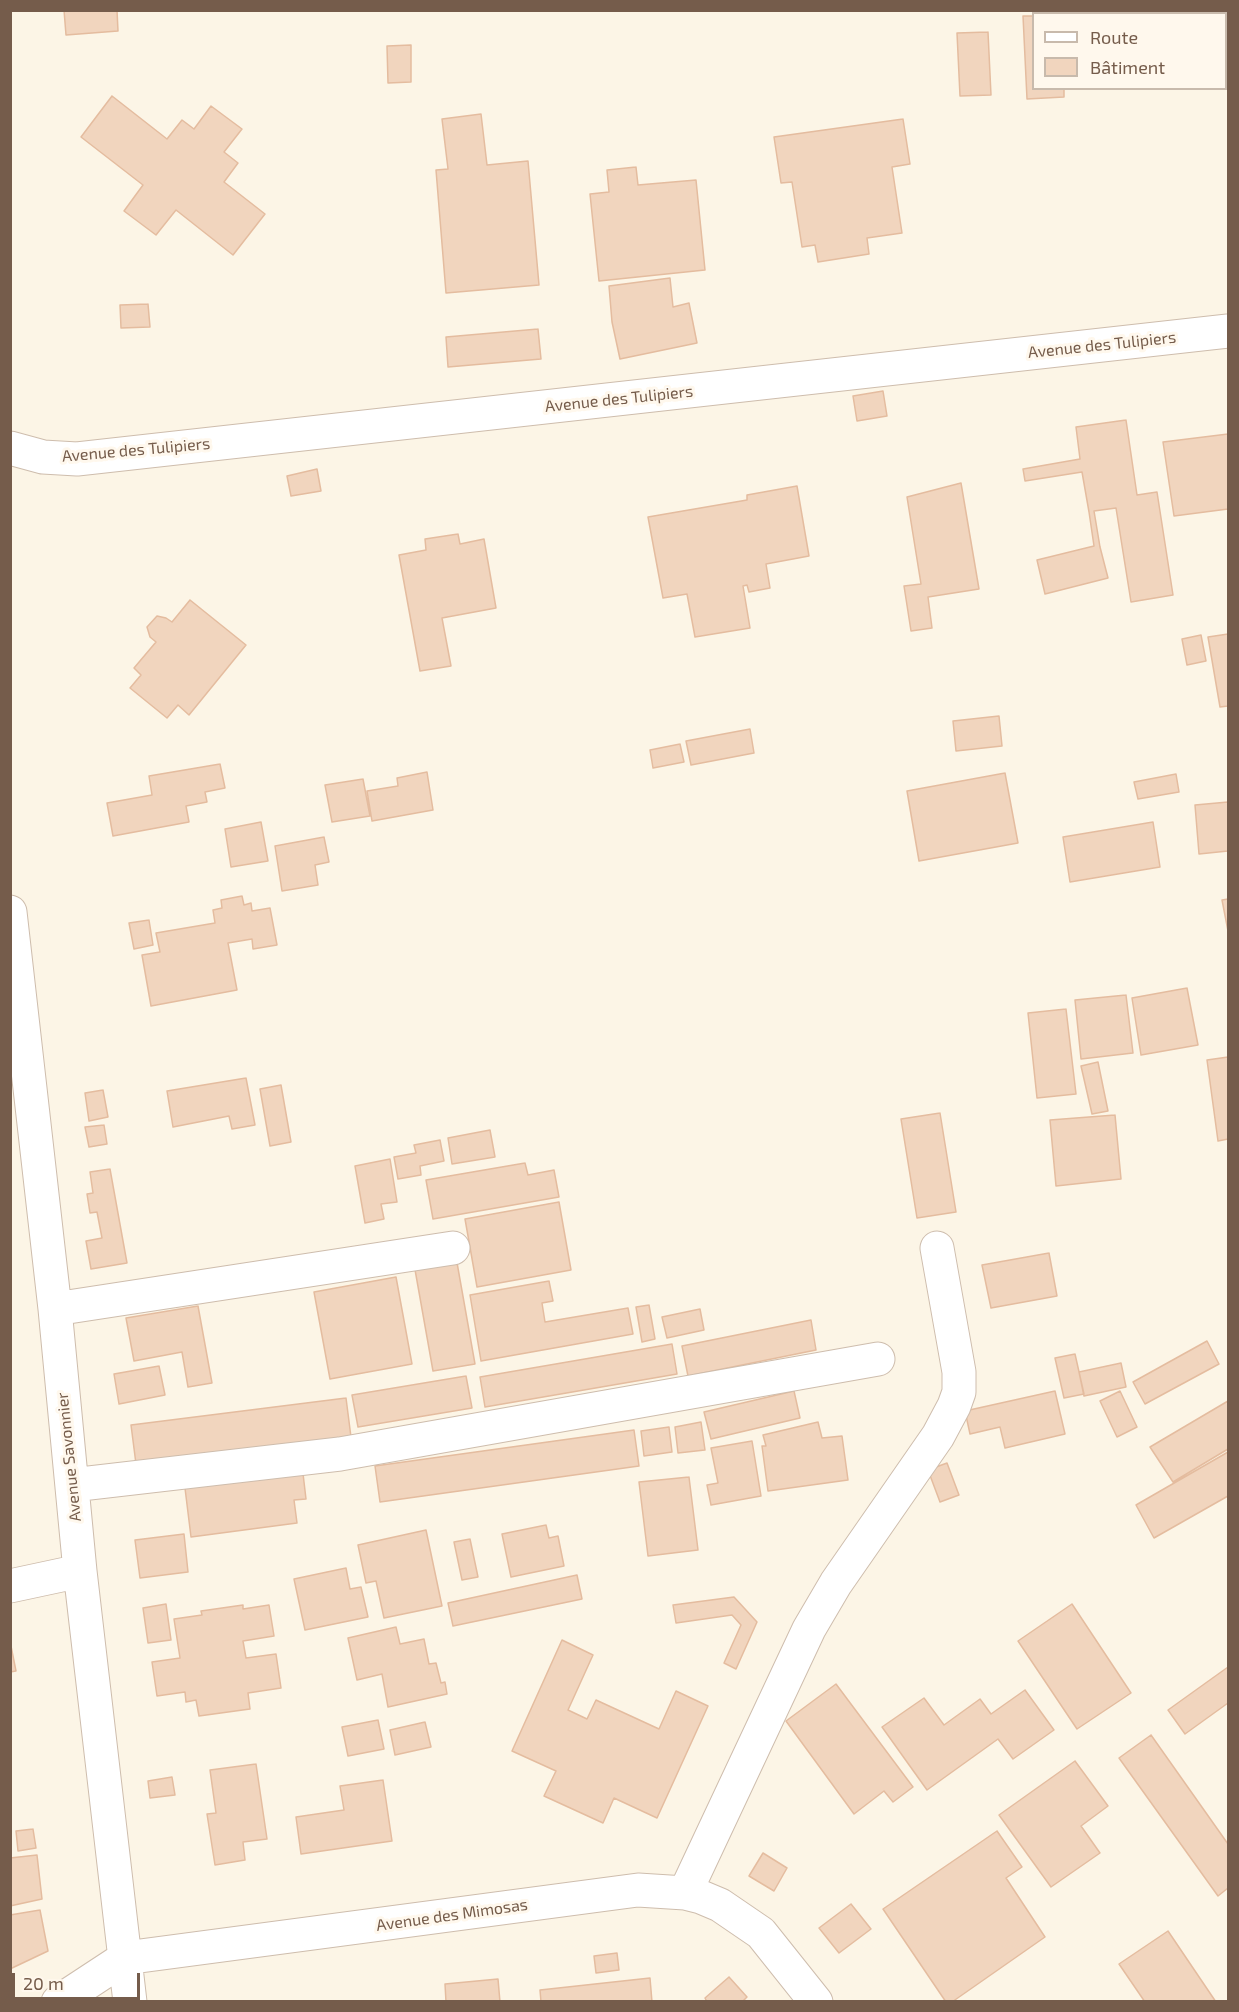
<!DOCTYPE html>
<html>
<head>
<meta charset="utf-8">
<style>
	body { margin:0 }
	#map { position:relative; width:1239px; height:2012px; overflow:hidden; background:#fcf5e6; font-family:"Exo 2",sans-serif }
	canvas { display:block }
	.frame { position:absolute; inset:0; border:12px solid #755c4b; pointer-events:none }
	.legend { position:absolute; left:1032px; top:12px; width:195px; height:78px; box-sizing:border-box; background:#fff8ed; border:2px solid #c8baac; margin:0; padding:8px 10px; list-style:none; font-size:18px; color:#755c4b }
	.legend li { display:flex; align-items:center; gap:12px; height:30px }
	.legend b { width:30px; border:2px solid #c8baac }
	.scale { position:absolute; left:12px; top:1973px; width:128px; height:27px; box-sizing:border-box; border:3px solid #755c4b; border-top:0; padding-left:8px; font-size:18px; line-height:21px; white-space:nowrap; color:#755c4b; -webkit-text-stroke:4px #fff8ed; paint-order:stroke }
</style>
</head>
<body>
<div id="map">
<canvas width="1239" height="2012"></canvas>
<div class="frame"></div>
<ul class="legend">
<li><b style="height:8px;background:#fff"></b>Route</li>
<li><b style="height:16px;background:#f1d5be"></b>Bâtiment</li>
</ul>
<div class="scale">20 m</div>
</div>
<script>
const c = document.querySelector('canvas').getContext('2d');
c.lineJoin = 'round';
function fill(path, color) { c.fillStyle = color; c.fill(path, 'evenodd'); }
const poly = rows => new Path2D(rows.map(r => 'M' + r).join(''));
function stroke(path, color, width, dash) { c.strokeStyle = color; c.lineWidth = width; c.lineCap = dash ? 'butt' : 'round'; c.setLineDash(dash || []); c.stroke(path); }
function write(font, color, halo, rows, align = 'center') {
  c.font = font + ' "Exo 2",sans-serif'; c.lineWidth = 6; c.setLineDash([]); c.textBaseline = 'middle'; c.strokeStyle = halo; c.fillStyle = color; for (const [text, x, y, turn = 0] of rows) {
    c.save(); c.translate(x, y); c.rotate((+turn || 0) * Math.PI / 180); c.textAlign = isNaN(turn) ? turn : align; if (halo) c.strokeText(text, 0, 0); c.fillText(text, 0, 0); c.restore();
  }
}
const building = poly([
	[64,10,117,10,118,31,66,35,64,10],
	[1072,10,1100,10,1101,12,1072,14,1072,10],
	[1023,16,1034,16,1034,88,1064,88,1064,97,1027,99,1023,16],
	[988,32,991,95,960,96,957,33,988,32],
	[411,45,411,82,388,83,387,46,411,45],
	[112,96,167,139,182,120,194,129,211,106,242,129,224,152,238,163,224,182,265,214,233,255,176,210,156,235,124,211,143,185,81,137,112,96],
	[481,114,487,165,528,161,539,285,446,293,436,170,448,169,442,119,481,114],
	[903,119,910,164,892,167,902,233,867,238,869,254,818,262,815,245,802,247,792,182,781,183,774,137,903,119],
	[636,167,638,185,696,180,705,270,599,281,590,194,609,192,607,170,636,167],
	[670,278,673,307,689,303,697,343,620,359,612,322,609,286,670,278],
	[148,304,150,327,121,328,120,305,148,304],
	[538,329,541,359,448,367,446,337,538,329],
	[883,391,887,416,857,421,853,396,883,391],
	[1126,420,1137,495,1157,492,1173,595,1131,602,1116,508,1094,511,1100,547,1108,578,1045,594,1037,560,1094,546,1089,512,1082,472,1025,481,1023,469,1080,459,1076,427,1126,420],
	[1228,434,1228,509,1174,516,1163,442,1228,434],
	[317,469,321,491,291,496,287,476,317,469],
	[961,483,979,589,928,597,932,628,911,631,904,586,921,584,907,497,961,483],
	[797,486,809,556,766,564,770,588,749,592,747,585,743,586,750,628,695,637,687,594,663,598,648,517,747,500,747,495,797,486],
	[458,534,460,544,484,539,496,608,442,618,451,666,420,671,399,555,426,550,425,539,458,534],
	[190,600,246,645,189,715,178,705,167,718,130,688,141,675,134,668,156,642,150,637,147,627,157,616,166,618,172,622,190,600],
	[1228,634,1228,706,1220,707,1208,637,1228,634],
	[1201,635,1206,661,1187,665,1182,639,1201,635],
	[999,716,1002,746,956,751,953,721,999,716],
	[750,729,754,753,691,765,686,741,750,729],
	[680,744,684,762,653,768,650,750,680,744],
	[220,764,225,788,205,792,207,802,186,806,189,822,113,836,107,803,152,795,149,776,220,764],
	[427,772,433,810,372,821,367,791,398,786,397,778,427,772],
	[1005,773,1018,843,919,861,907,791,1005,773],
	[1176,774,1179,792,1138,799,1134,782,1176,774],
	[363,779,370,816,332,822,325,785,363,779],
	[1228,802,1228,851,1199,854,1195,805,1228,802],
	[261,822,268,861,231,867,225,829,261,822],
	[1153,822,1160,867,1070,882,1063,837,1153,822],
	[324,837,329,862,315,865,318,885,282,891,275,846,324,837],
	[242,896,244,905,251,903,252,911,270,908,277,945,253,949,252,939,228,943,237,990,151,1006,142,955,160,952,156,933,215,923,213,910,222,908,221,900,242,896],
	[1228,899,1228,931,1222,900,1228,899],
	[149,920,153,945,134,949,129,923,149,920],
	[1187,988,1198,1045,1141,1055,1132,998,1187,988],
	[1126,995,1133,1053,1081,1059,1075,1000,1126,995],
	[1066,1009,1076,1094,1037,1098,1028,1013,1066,1009],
	[1228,1057,1228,1139,1218,1141,1207,1060,1228,1057],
	[1098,1062,1108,1111,1092,1114,1081,1066,1098,1062],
	[246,1078,255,1125,232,1129,229,1116,173,1127,167,1091,246,1078],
	[281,1085,291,1142,270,1146,260,1089,281,1085],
	[103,1090,108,1117,89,1121,85,1093,103,1090],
	[940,1113,956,1212,917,1218,901,1119,940,1113],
	[1115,1115,1121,1179,1056,1186,1050,1120,1115,1115],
	[104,1125,107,1144,89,1147,85,1127,104,1125],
	[490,1130,495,1157,452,1164,448,1138,490,1130],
	[440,1140,444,1161,420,1166,421,1175,398,1179,394,1157,416,1153,414,1145,440,1140],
	[390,1159,397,1202,381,1204,384,1219,365,1223,355,1166,390,1159],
	[525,1163,528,1175,554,1170,559,1197,433,1219,426,1180,525,1163],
	[110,1169,127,1263,91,1269,86,1241,102,1238,97,1212,90,1213,87,1194,93,1193,90,1172,110,1169],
	[559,1202,571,1270,477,1287,465,1219,559,1202],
	[1049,1253,1057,1296,991,1308,982,1265,1049,1253],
	[456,1257,475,1364,433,1371,414,1264,456,1257],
	[396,1277,412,1364,330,1379,314,1292,396,1277],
	[549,1281,553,1301,542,1303,545,1322,628,1308,633,1334,481,1361,470,1295,549,1281],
	[649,1305,655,1339,642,1342,636,1307,649,1305],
	[198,1306,212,1383,188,1387,182,1352,134,1361,126,1318,198,1306],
	[700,1309,704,1330,667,1338,662,1317,700,1309],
	[811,1320,816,1350,688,1376,682,1346,811,1320],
	[1207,1341,1219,1364,1145,1404,1133,1382,1207,1341],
	[672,1344,677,1374,485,1407,480,1377,672,1344],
	[1075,1354,1084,1394,1064,1398,1055,1358,1075,1354],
	[1121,1363,1126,1387,1084,1396,1079,1372,1121,1363],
	[159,1366,165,1395,119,1404,114,1374,159,1366],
	[466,1376,472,1408,358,1427,352,1395,466,1376],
	[794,1391,800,1418,711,1439,704,1412,794,1391],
	[1055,1391,1065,1434,1005,1448,1000,1427,970,1434,965,1411,1055,1391],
	[1120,1391,1137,1427,1117,1437,1100,1401,1120,1391],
	[346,1398,351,1437,136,1464,131,1425,346,1398],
	[1228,1401,1228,1449,1173,1482,1150,1447,1228,1401],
	[701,1422,705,1450,678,1453,675,1427,701,1422],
	[818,1422,822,1438,842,1436,848,1480,768,1491,762,1446,766,1446,763,1435,818,1422],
	[669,1427,672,1452,644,1456,641,1431,669,1427],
	[634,1430,639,1466,380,1502,375,1466,634,1430],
	[752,1441,761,1496,711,1505,707,1485,718,1483,711,1448,752,1441],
	[1228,1452,1228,1496,1154,1538,1136,1505,1228,1452],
	[947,1463,959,1495,940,1502,928,1470,947,1463],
	[302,1465,306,1499,294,1500,297,1523,191,1537,184,1480,302,1465],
	[689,1477,698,1550,648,1556,639,1482,689,1477],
	[546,1525,549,1538,558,1536,564,1566,511,1577,502,1534,546,1525],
	[426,1530,442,1606,384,1618,376,1581,366,1583,358,1545,426,1530],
	[184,1534,188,1572,140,1578,135,1540,184,1534],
	[470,1539,478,1577,462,1580,454,1542,470,1539],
	[346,1568,350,1589,361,1587,368,1617,305,1630,294,1579,346,1568],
	[577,1575,582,1599,453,1626,448,1603,577,1575],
	[734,1597,757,1622,736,1669,724,1663,741,1625,732,1615,676,1623,673,1605,734,1597],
	[166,1604,171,1640,148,1643,143,1608,166,1604],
	[1072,1604,1131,1693,1077,1729,1018,1641,1072,1604],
	[243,1605,243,1609,269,1605,274,1636,243,1641,246,1658,276,1654,281,1688,248,1693,250,1709,199,1716,196,1700,186,1702,185,1692,157,1696,152,1662,180,1658,174,1619,202,1615,201,1611,243,1605],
	[396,1627,400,1644,424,1639,429,1664,436,1663,441,1683,445,1682,447,1694,388,1707,382,1674,357,1680,348,1638,396,1627],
	[562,1640,593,1655,568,1710,587,1719,596,1700,659,1729,676,1691,708,1706,657,1818,614,1798,603,1823,544,1796,556,1771,512,1751,562,1640],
	[10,1641,16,1671,10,1672,10,1641],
	[1228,1667,1228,1703,1185,1734,1168,1710,1228,1667],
	[836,1684,913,1787,893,1802,884,1791,854,1814,786,1721,836,1684],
	[1025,1690,1054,1730,1013,1759,998,1739,927,1790,882,1727,924,1698,944,1725,980,1699,991,1714,1025,1690],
	[378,1720,384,1749,348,1756,342,1727,378,1720],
	[425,1722,431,1747,395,1755,390,1730,425,1722],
	[1151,1735,1228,1844,1228,1888,1218,1896,1119,1758,1151,1735],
	[1075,1761,1108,1806,1081,1826,1100,1853,1051,1887,999,1815,1075,1761],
	[256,1764,267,1839,243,1842,245,1860,215,1865,207,1814,216,1813,210,1770,256,1764],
	[172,1777,175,1795,150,1798,148,1781,172,1777],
	[383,1780,392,1841,301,1854,296,1817,344,1810,340,1786,383,1780],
	[33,1829,36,1848,18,1851,16,1831,33,1829],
	[997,1831,1022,1867,1006,1878,1045,1937,952,2002,946,2002,883,1909,997,1831],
	[763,1853,787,1868,774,1891,749,1876,763,1853],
	[37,1855,42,1899,10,1906,10,1858,37,1855],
	[851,1904,871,1929,839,1953,819,1928,851,1904],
	[40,1910,48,1951,10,1969,10,1915,40,1910],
	[1168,1931,1216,2002,1145,2002,1119,1964,1168,1931],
	[617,1953,619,1970,596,1973,594,1956,617,1953],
	[729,1977,747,1997,742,2002,707,2002,705,1998,729,1977],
	[650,1978,652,2002,541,2002,540,1990,650,1978],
	[498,1979,500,2002,446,2002,445,1984,498,1979]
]);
const minor = poly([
	[10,448,43,457,77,459,1228,331],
	[10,912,55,1309,80,1571,130,2002],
	[55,1309,453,1248],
	[72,1485,340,1454,878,1359],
	[10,1586,80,1571],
	[685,1893,809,1629,836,1583,938,1436,954,1406,959,1392,959,1372,937,1248],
	[58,2002,125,1958,638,1890,685,1893,701,1897,720,1905,761,1933,816,2002]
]);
const streetNames = [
	["Avenue des Tulipiers",1102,345,-6],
	["Avenue des Tulipiers",619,399,-6],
	["Avenue des Tulipiers",136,450,-5],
	["Avenue Savonnier",69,1457,-96],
	["Avenue des Mimosas",452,1915,-8]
];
fill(building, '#f1d5be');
stroke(building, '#e4bc9f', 1.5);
stroke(minor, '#cebdad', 35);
stroke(minor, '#fff', 33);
write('16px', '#755c4b', '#fff8ed', streetNames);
</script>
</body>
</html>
